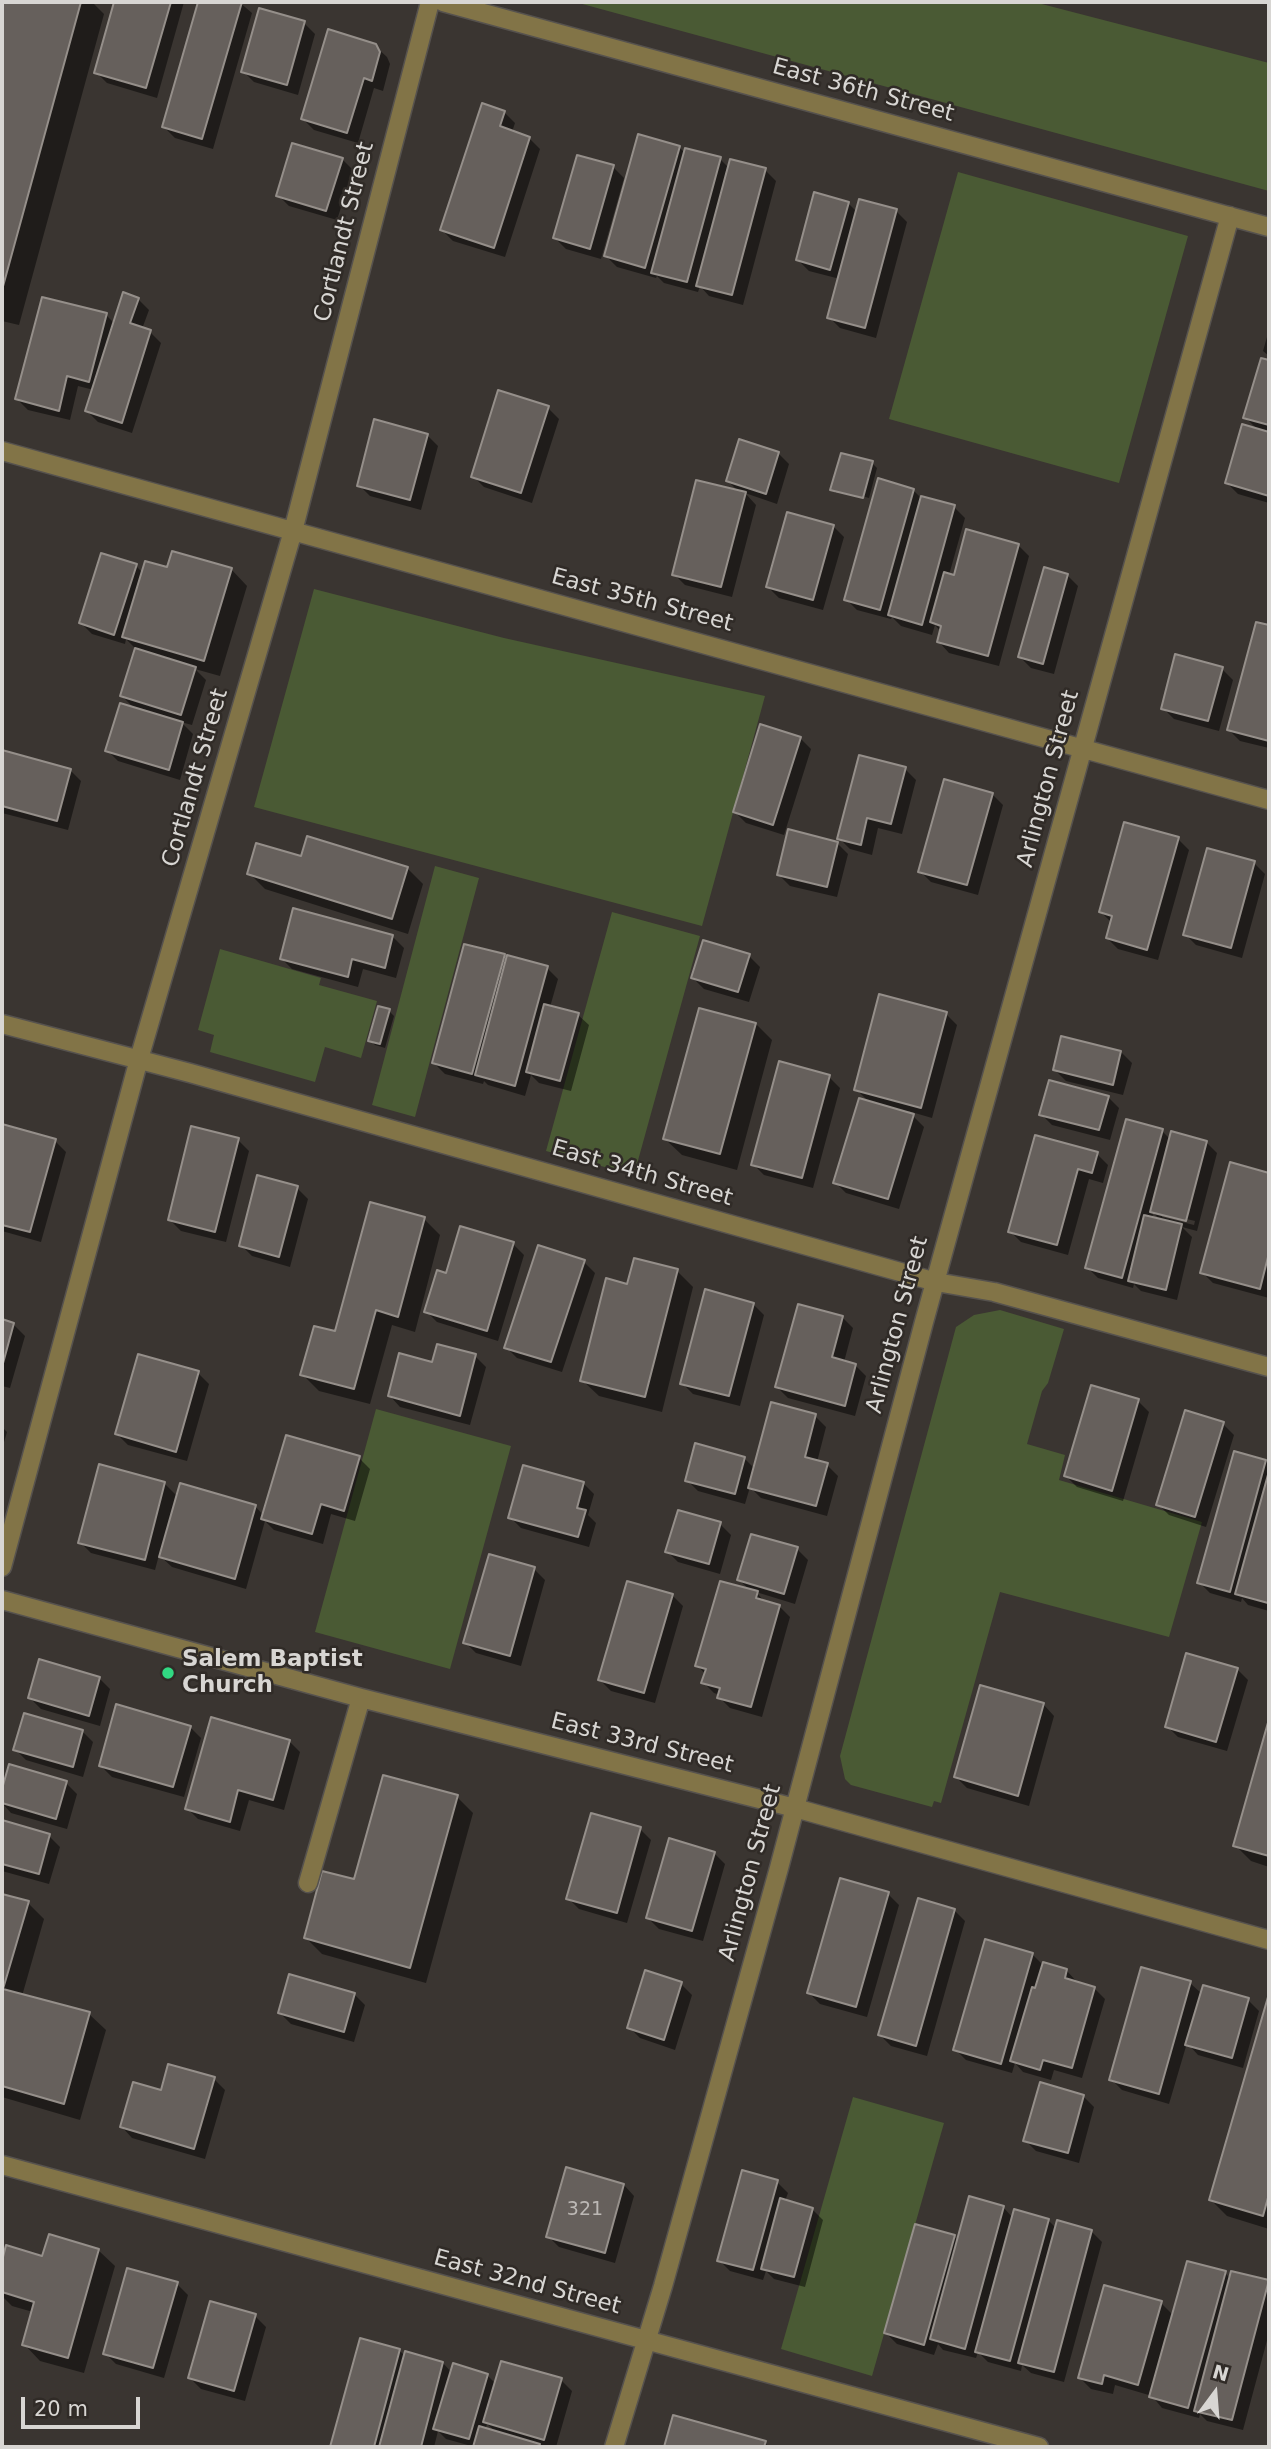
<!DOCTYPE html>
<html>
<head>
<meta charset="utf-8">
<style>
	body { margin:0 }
	#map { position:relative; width:1271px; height:2449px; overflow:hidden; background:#3a3531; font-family:"DejaVu Sans",sans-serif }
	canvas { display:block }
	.frame { position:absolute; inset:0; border:4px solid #d8d6d3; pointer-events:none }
	.north { position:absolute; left:1180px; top:2358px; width:70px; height:70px; -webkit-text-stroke:5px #302b27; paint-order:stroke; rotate:16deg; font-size:19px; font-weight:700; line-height:28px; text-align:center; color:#d8d6d3 }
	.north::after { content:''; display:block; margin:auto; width:24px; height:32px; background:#d8d6d3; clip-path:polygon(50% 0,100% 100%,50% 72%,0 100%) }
	.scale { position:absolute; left:21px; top:2397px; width:119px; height:32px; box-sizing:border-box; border:4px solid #d8d6d3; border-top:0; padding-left:9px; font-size:21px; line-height:24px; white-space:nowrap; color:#d8d6d3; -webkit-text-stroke:5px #302b27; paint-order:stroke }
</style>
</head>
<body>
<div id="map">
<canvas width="1271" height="2449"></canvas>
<div class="frame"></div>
<div class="north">N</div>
<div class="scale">20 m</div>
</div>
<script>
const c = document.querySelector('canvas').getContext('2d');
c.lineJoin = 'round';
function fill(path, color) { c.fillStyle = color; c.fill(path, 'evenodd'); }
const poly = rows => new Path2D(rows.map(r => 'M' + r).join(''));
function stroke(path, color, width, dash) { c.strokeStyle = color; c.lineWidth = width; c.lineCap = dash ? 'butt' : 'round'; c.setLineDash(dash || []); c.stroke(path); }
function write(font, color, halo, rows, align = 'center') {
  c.font = font + ' "DejaVu Sans",sans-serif'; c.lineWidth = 5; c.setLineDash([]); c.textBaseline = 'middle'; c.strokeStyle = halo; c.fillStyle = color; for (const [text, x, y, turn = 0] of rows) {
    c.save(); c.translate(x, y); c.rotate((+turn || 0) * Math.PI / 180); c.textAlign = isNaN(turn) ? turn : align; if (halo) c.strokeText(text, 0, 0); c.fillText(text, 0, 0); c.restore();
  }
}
const green = poly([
	[575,2,1034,2,1269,63,1269,191],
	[958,172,1188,236,1119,483,889,419],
	[314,589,504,638,765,696,702,926,254,807],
	[435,866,479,878,415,1117,372,1105],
	[612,912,700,936,634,1175,546,1151],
	[220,949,321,978,319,985,377,1001,361,1058,325,1047,315,1082,210,1052,214,1035,198,1030],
	[1000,1310,1064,1329,1048,1383,1042,1391,1027,1444,1065,1455,1059,1480,1202,1522,1169,1637,1000,1592,941,1803,934,1801,932,1807,851,1785,845,1779,840,1756,956,1327,974,1315],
	[376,1409,511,1446,450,1669,315,1632],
	[853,2097,944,2123,872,2376,781,2349]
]);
const shadow = poly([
	[2,2,92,2,104,14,19,325,2,321],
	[116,2,184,2,157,98,107,83,96,72],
	[200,2,239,2,252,13,213,149,175,138,164,127],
	[304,23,315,34,298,95,254,82,243,71],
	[375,46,387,57,390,64,383,91,374,88,358,143,314,130,303,119],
	[504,112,515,123,512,132,529,138,540,149,505,257,453,241,442,230],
	[679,147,685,153,720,159,729,168,765,170,776,181,743,305,709,296,700,286,698,292,664,283,657,276,656,278,617,267,606,256],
	[342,159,353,170,337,220,289,206,278,195],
	[613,167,624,178,601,259,566,249,555,238],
	[848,203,857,212,896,211,907,222,876,338,840,328,829,317,840,279,809,271,798,260],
	[138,299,149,310,142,329,150,332,161,343,132,433,98,422,87,411,94,390,78,386,70,420,28,410,17,399,106,315,115,324],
	[1269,330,1269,356,1263,351],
	[1262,360,1269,362,1269,503,1238,494,1227,483,1259,431,1245,417],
	[548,408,559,419,532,503,484,487,473,476],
	[427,435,438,446,421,510,370,496,359,485],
	[778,453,789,464,777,504,745,493,756,505,732,597,685,585,674,574,740,493,728,481],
	[872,463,877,468,869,498,836,489,836,493,832,489],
	[913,490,921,498,954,507,965,518,949,575,955,577,1018,545,1029,556,999,666,949,653,939,642,941,632,935,625,932,635,901,626,892,617,891,619,857,610,846,599],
	[833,526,844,537,823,610,779,598,768,587],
	[136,566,143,573,231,569,247,586,220,676,195,669,206,680,192,725,181,722,193,734,180,780,118,761,107,750,135,709,122,696,136,649,126,639,125,644,92,634,81,623],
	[1067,575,1078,586,1054,674,1031,668,1020,657],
	[1258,624,1269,627,1269,748,1240,741,1229,730],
	[1222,669,1233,680,1219,731,1174,719,1163,708],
	[800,738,811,749,784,835,746,823,735,812],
	[2,752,70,770,81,781,68,830,2,813],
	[905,769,916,780,902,834,878,828,872,855,850,849,839,838],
	[992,794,1003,805,978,895,931,882,920,871],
	[1178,839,1189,850,1158,960,1118,949,1107,938,1112,923,1101,912],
	[837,843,848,854,837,897,790,886,779,875],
	[1254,863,1265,874,1242,958,1196,945,1185,934],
	[407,868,423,884,408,934,265,889,249,873],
	[393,937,404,948,396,978,363,969,358,987,292,969,281,958],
	[504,956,508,960,547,968,558,979,550,1007,578,1015,589,1025,571,1091,539,1083,531,1075,525,1096,488,1085,484,1081,483,1084,445,1074,434,1063],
	[749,956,760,967,749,1002,704,989,693,978],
	[389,1011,394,1016,385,1048,375,1045,370,1040],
	[946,1014,957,1025,932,1118,908,1111,924,1127,899,1209,846,1193,835,1182,870,1103,856,1089],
	[756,1024,772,1040,737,1170,682,1155,665,1139],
	[1121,1052,1132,1063,1123,1095,1066,1081,1055,1070],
	[829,1077,840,1088,813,1188,764,1175,753,1164],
	[1108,1097,1119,1108,1110,1140,1052,1125,1041,1114],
	[2,1126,55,1141,66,1152,41,1242,2,1231],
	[1162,1131,1170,1139,1206,1142,1217,1153,1197,1231,1182,1227,1192,1237,1177,1300,1141,1291,1134,1284,1133,1288,1098,1278,1087,1267],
	[1153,1213,1162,1221,1152,1219],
	[1162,1213,1195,1221,1194,1225,1162,1217],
	[1037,1137,1097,1154,1108,1165,1103,1183,1089,1179,1068,1255,1021,1242,1010,1231],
	[238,1140,249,1151,226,1242,181,1231,170,1220],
	[1232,1164,1269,1174,1269,1298,1213,1283,1202,1272],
	[297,1188,308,1199,290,1267,252,1256,241,1245],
	[424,1219,440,1235,415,1332,392,1325,370,1404,319,1391,302,1374],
	[513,1244,524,1255,498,1341,437,1322,426,1311],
	[584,1262,595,1273,562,1372,517,1358,506,1347],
	[677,1271,693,1287,662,1412,599,1396,582,1380,629,1286],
	[753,1304,764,1315,740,1406,693,1394,682,1383],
	[842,1317,853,1328,844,1362,855,1365,866,1376,855,1416,788,1398,777,1387],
	[2,1321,14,1325,25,1336,10,1388,2,1386],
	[475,1356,486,1367,470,1425,400,1407,390,1396,434,1364],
	[198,1373,209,1384,187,1461,128,1445,117,1434],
	[1138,1401,1149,1412,1123,1501,1077,1487,1066,1476],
	[815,1416,826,1427,817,1462,827,1465,838,1476,827,1516,761,1498,750,1487,745,1504,698,1491,687,1480,744,1458,755,1469],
	[1223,1424,1234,1435,1206,1527,1169,1515,1158,1504],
	[2,1427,7,1432,2,1449],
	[359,1458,370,1469,355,1521,331,1514,323,1544,274,1530,265,1521,246,1589,172,1567,159,1555,155,1570,91,1553,80,1542,164,1483,178,1497,255,1506,264,1516],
	[1266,1461,1269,1465,1269,1611,1248,1605,1242,1598,1241,1602,1210,1593,1199,1582],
	[583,1483,594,1494,588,1515,596,1523,589,1547,521,1528,510,1517],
	[720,1524,731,1535,720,1574,678,1562,667,1551],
	[797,1549,808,1560,795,1604,756,1592,766,1603,779,1606,790,1617,762,1717,730,1708,719,1697,720,1695,714,1693,703,1682,706,1675,697,1665,751,1591,739,1580],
	[534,1569,545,1580,521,1666,476,1653,465,1642],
	[672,1595,683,1606,655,1703,611,1691,600,1680],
	[1237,1669,1248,1680,1227,1751,1178,1737,1167,1726],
	[99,1678,110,1689,100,1726,41,1709,30,1698],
	[982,1687,1044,1705,1054,1716,1029,1806,967,1788,956,1777],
	[1269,1725,1269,1867,1251,1861,1235,1845],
	[190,1727,201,1738,184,1797,112,1777,101,1766],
	[82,1731,93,1742,83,1777,26,1760,15,1749],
	[289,1741,300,1752,284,1810,249,1800,240,1831,198,1819,187,1808],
	[10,1767,66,1783,77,1794,67,1829,11,1813,2,1803],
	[457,1797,473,1813,426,1983,322,1954,306,1938,355,1881],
	[2,1822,49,1836,60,1847,49,1884,2,1871],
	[640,1829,651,1840,627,1923,579,1909,568,1898],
	[714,1853,725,1864,703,1941,659,1929,648,1918],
	[888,1894,899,1905,867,2017,820,2004,809,1993],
	[2,1895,28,1903,44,1919,22,1996,89,2014,106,2030,80,2120,2,2097],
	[954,1910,965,1921,927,2056,891,2046,880,2035],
	[1032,1954,1044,1966,1067,1971,1077,1982,1094,1988,1105,1999,1082,2078,1054,2070,1051,2080,1023,2072,1015,2063,1012,2073,966,2060,955,2049],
	[1190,1983,1202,1994,1248,2000,1259,2011,1243,2068,1198,2055,1187,2043,1169,2104,1122,2090,1111,2079],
	[681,1984,692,1995,675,2050,640,2038,629,2027],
	[354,1994,365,2005,354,2042,291,2024,280,2013],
	[1269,1999,1269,2229,1227,2216,1211,2200],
	[214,2079,225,2090,205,2159,132,2138,122,2127,162,2092],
	[1083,2096,1094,2107,1079,2163,1036,2151,1025,2140],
	[777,2182,788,2193,785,2201,812,2209,823,2220,805,2287,774,2279,766,2271,763,2280,730,2271,719,2260],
	[624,2185,634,2196,615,2263,559,2247,548,2236],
	[1003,2207,1013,2218,1048,2220,1057,2229,1091,2231,1102,2242,1064,2382,1031,2373,1022,2365,1021,2371,988,2362,978,2352,976,2358,943,2350,938,2344,934,2355,897,2344,886,2333,954,2237,959,2241],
	[8,2248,44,2258,98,2250,115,2266,84,2373,40,2361,24,2344,33,2312,12,2306,2,2296,2,2268],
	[1225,2273,1231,2279,1233,2273,1269,2282,1269,2333,1243,2430,1207,2421,1200,2414,1199,2418,1162,2408,1152,2396,1115,2385,1113,2394,1091,2389,1080,2378,1161,2303,1174,2316],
	[177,2284,188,2295,164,2378,116,2364,105,2353],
	[255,2316,266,2327,245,2401,201,2389,190,2378],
	[361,2340,399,2350,405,2356,443,2363,452,2373,487,2375,496,2384,561,2380,572,2391,556,2447,539,2445,541,2447,475,2447,446,2439,438,2431,434,2447,332,2447],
	[487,2424,497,2433,485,2430],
	[674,2417,765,2443,769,2447,666,2447]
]);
const building = poly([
	[2,2,81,2,2,290,2,2],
	[114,2,171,2,146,88,94,73,114,2],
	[198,2,242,2,202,139,162,127,198,2],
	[259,8,305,21,287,85,241,72,259,8],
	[328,29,376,44,380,52,372,81,364,78,347,133,301,119,328,29],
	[482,103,505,111,500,126,530,137,494,248,440,230,482,103],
	[638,134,680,146,645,268,604,256,638,134],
	[292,143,343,158,326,211,276,196,292,143],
	[685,148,721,157,687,282,651,273,685,148],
	[577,155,614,165,590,249,553,238,577,155],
	[730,159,766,168,732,295,696,286,730,159],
	[814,192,849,202,830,270,796,260,814,192],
	[859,199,897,209,865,328,827,318,859,199],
	[123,292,139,298,130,323,151,330,122,423,85,411,123,292],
	[42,297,107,313,89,382,67,376,59,411,15,399,42,297],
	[1261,358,1269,360,1269,425,1243,418,1261,358],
	[498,390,549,406,521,493,471,477,498,390],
	[374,419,428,434,410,500,357,486,374,419],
	[1242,424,1269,432,1269,496,1225,483,1242,424],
	[739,439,779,452,766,494,726,481,739,439],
	[841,453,873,461,863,498,830,490,841,453],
	[878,478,914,489,880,610,844,600,878,478],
	[696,480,746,492,721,587,672,575,696,480],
	[921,496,955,505,922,625,888,615,921,496],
	[787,512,834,525,813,600,766,587,787,512],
	[966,529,1019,544,988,656,937,642,941,626,930,622,944,572,954,575,966,529],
	[172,551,232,568,204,661,122,637,145,561,167,567,172,551],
	[101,553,137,564,114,635,79,623,101,553],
	[1044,567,1068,574,1043,664,1018,657,1044,567],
	[1256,622,1269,625,1269,741,1227,730,1256,622],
	[135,648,196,667,181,715,120,696,135,648],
	[1175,654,1223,667,1208,721,1161,709,1175,654],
	[120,703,183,722,169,770,105,751,120,703],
	[760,724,801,737,773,825,733,812,760,724],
	[2,750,71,769,57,821,2,806,2,750],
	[859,755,906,767,891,824,867,818,861,845,837,839,859,755],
	[944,779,993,793,967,885,918,872,944,779],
	[1124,822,1179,837,1147,950,1106,938,1112,916,1099,912,1124,822],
	[788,829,838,842,827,887,777,875,788,829],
	[307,836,408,867,392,919,247,874,256,843,301,856,307,836],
	[1207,848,1255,861,1231,948,1183,935,1207,848],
	[293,908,393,935,385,968,352,959,348,977,280,959,293,908],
	[703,940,750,954,738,992,691,978,703,940],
	[464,944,505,954,472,1074,432,1063,464,944],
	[507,955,548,966,515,1086,475,1075,507,955],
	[879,994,947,1012,921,1108,854,1090,879,994],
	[544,1004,579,1013,560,1081,526,1072,544,1004],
	[378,1006,390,1009,380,1044,368,1041,378,1006],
	[699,1008,756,1023,720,1154,663,1139,699,1008],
	[1061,1036,1121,1051,1113,1085,1053,1070,1061,1036],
	[779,1061,830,1075,802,1178,751,1165,779,1061],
	[1049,1080,1109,1096,1099,1130,1039,1115,1049,1080],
	[859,1098,914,1114,888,1199,833,1183,859,1098],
	[1126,1119,1163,1129,1122,1278,1085,1268,1126,1119],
	[2,1124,56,1139,30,1232,2,1225,2,1124],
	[191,1126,239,1138,215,1232,168,1220,191,1126],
	[1171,1131,1207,1141,1186,1221,1150,1212,1171,1131],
	[1035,1135,1098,1152,1092,1173,1078,1169,1057,1245,1008,1232,1035,1135],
	[1230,1162,1269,1173,1269,1253,1260,1289,1200,1273,1230,1162],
	[257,1175,298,1186,279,1257,239,1246,257,1175],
	[370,1202,425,1217,398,1317,376,1310,354,1389,300,1375,314,1326,335,1331,370,1202],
	[1144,1215,1182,1224,1166,1290,1128,1281,1144,1215],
	[460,1226,514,1242,487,1331,424,1312,437,1270,446,1273,460,1226],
	[538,1245,585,1260,551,1362,504,1348,538,1245],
	[634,1258,678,1269,645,1397,580,1381,606,1278,627,1284,634,1258],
	[705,1289,754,1303,729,1396,680,1384,705,1289],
	[798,1304,843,1316,832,1357,856,1364,845,1406,775,1387,798,1304],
	[2,1319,14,1323,2,1367,2,1319],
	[437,1344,476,1354,460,1416,388,1396,399,1353,432,1362,437,1344],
	[138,1354,199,1371,176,1452,115,1434,138,1354],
	[1091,1385,1139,1399,1112,1491,1064,1476,1091,1385],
	[771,1402,816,1414,805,1457,828,1463,816,1506,748,1488,771,1402],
	[1185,1410,1224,1422,1195,1517,1156,1505,1185,1410],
	[286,1435,360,1456,344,1511,321,1504,312,1534,261,1519,286,1435],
	[695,1443,745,1457,735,1494,685,1481,695,1443],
	[1234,1451,1266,1460,1230,1592,1197,1583,1234,1451],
	[99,1464,165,1482,145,1560,78,1543,99,1464],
	[523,1465,584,1482,577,1508,586,1510,578,1537,508,1518,523,1465],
	[1269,1471,1269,1597,1268,1603,1235,1594,1269,1471],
	[180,1483,256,1505,235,1579,159,1557,180,1483],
	[678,1510,721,1522,709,1564,665,1552,678,1510],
	[751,1534,798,1547,784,1594,737,1580,751,1534],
	[489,1554,535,1567,510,1656,463,1643,489,1554],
	[627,1581,673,1594,644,1693,598,1680,627,1581],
	[720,1581,758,1591,756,1598,780,1605,751,1707,717,1698,720,1688,701,1683,706,1669,695,1666,720,1581],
	[1186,1653,1238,1668,1216,1742,1165,1727,1186,1653],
	[39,1659,100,1677,89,1716,28,1698,39,1659],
	[980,1685,1044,1703,1018,1796,954,1777,980,1685],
	[116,1704,191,1726,173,1787,99,1766,116,1704],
	[24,1713,83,1730,73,1767,13,1750,24,1713],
	[211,1717,290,1740,273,1800,238,1790,230,1822,185,1809,211,1717],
	[1269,1719,1269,1856,1233,1846,1269,1719],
	[9,1764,67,1781,56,1819,2,1803,2,1789,9,1764],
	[383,1775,458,1795,410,1968,304,1938,322,1871,354,1879,383,1775],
	[591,1813,641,1827,617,1913,566,1899,591,1813],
	[2,1820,50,1834,39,1874,2,1864,2,1820],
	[669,1838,715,1852,692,1931,646,1918,669,1838],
	[840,1878,889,1892,856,2007,807,1993,840,1878],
	[2,1894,29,1901,3,1989,90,2012,64,2104,2,2086,2,1894],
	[918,1898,955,1909,916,2046,878,2035,918,1898],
	[985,1939,1033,1953,1001,2064,953,2050,985,1939],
	[1043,1962,1067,1969,1065,1978,1095,1987,1072,2068,1043,2060,1040,2070,1010,2061,1032,1987,1035,1988,1043,1962],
	[1141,1967,1191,1981,1159,2094,1109,2080,1141,1967],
	[645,1970,682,1982,664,2040,627,2028,645,1970],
	[289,1974,355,1993,344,2032,278,2013,289,1974],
	[1203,1985,1249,1998,1232,2058,1185,2045,1203,1985],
	[1268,1997,1269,2194,1263,2216,1209,2200,1268,1997],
	[168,2064,215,2077,194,2149,120,2127,133,2082,161,2090,168,2064],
	[1040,2082,1084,2095,1068,2153,1023,2141,1040,2082],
	[566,2167,624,2184,605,2253,546,2237,566,2167],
	[742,2170,778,2180,753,2270,717,2261,742,2170],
	[969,2196,1004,2206,965,2349,930,2339,969,2196],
	[780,2198,813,2208,794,2277,761,2269,780,2198],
	[1014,2209,1049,2219,1010,2361,975,2352,1014,2209],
	[1057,2220,1092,2230,1054,2372,1018,2363,1057,2220],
	[915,2224,955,2235,924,2345,884,2333,915,2224],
	[49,2234,99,2249,68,2358,22,2345,34,2302,2,2292,2,2261,6,2245,42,2256,49,2234],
	[1187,2261,1226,2271,1188,2408,1149,2397,1187,2261],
	[127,2268,178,2282,153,2368,103,2354,127,2268],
	[1231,2271,1269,2280,1232,2420,1194,2411,1231,2271],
	[1104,2285,1162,2301,1138,2385,1104,2375,1102,2384,1078,2378,1104,2285],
	[210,2301,256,2314,234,2391,188,2378,210,2301],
	[360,2338,400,2349,374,2447,330,2447,360,2338],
	[405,2351,443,2362,421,2447,379,2447,405,2351],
	[501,2361,562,2378,544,2440,483,2422,501,2361],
	[453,2363,488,2374,469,2439,433,2429,453,2363],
	[673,2415,766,2441,764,2447,664,2447,673,2415],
	[479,2426,540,2444,539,2447,473,2447,479,2426]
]);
const minor = poly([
	[443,2,1269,227],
	[2,451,1269,800],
	[2,1024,190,1073,936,1282,994,1292,1269,1367],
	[2,1567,139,1059,293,531,430,2],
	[2,1600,361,1698,795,1808,1269,1940],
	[308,1883,361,1698],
	[2,2165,1039,2447],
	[614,2447,663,2286,779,1868,924,1322,1230,216]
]);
const markers = [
	[168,1673,7,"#31d882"]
];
const numberNames = [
	["321",585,2210]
];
const streetNames = [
	["East 36th Street",863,91,15],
	["Cortlandt Street",345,232,-76],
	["East 35th Street",642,601,15],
	["Cortlandt Street",196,778,-74],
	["Arlington Street",1049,779,-75],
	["East 34th Street",642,1174,16],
	["Arlington Street",898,1325,-75],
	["East 33rd Street",642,1744,14],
	["Arlington Street",751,1873,-75],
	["East 32nd Street",527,2283,15]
];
const poiNames = [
	["Salem Baptist",182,1660],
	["Church",182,1686]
];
fill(green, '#4a5a34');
fill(shadow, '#0007');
fill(building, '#66605c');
stroke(building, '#958f8a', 2);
stroke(minor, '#56524e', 21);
stroke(minor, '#827447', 18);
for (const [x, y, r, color] of markers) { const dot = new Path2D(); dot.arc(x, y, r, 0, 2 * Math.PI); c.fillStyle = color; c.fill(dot); stroke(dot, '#302b27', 2.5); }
write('19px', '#bcb8b5', null, numberNames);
write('23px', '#d8d6d3', '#302b27', streetNames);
write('bold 23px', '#d8d6d3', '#302b27', poiNames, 'left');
</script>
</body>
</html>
